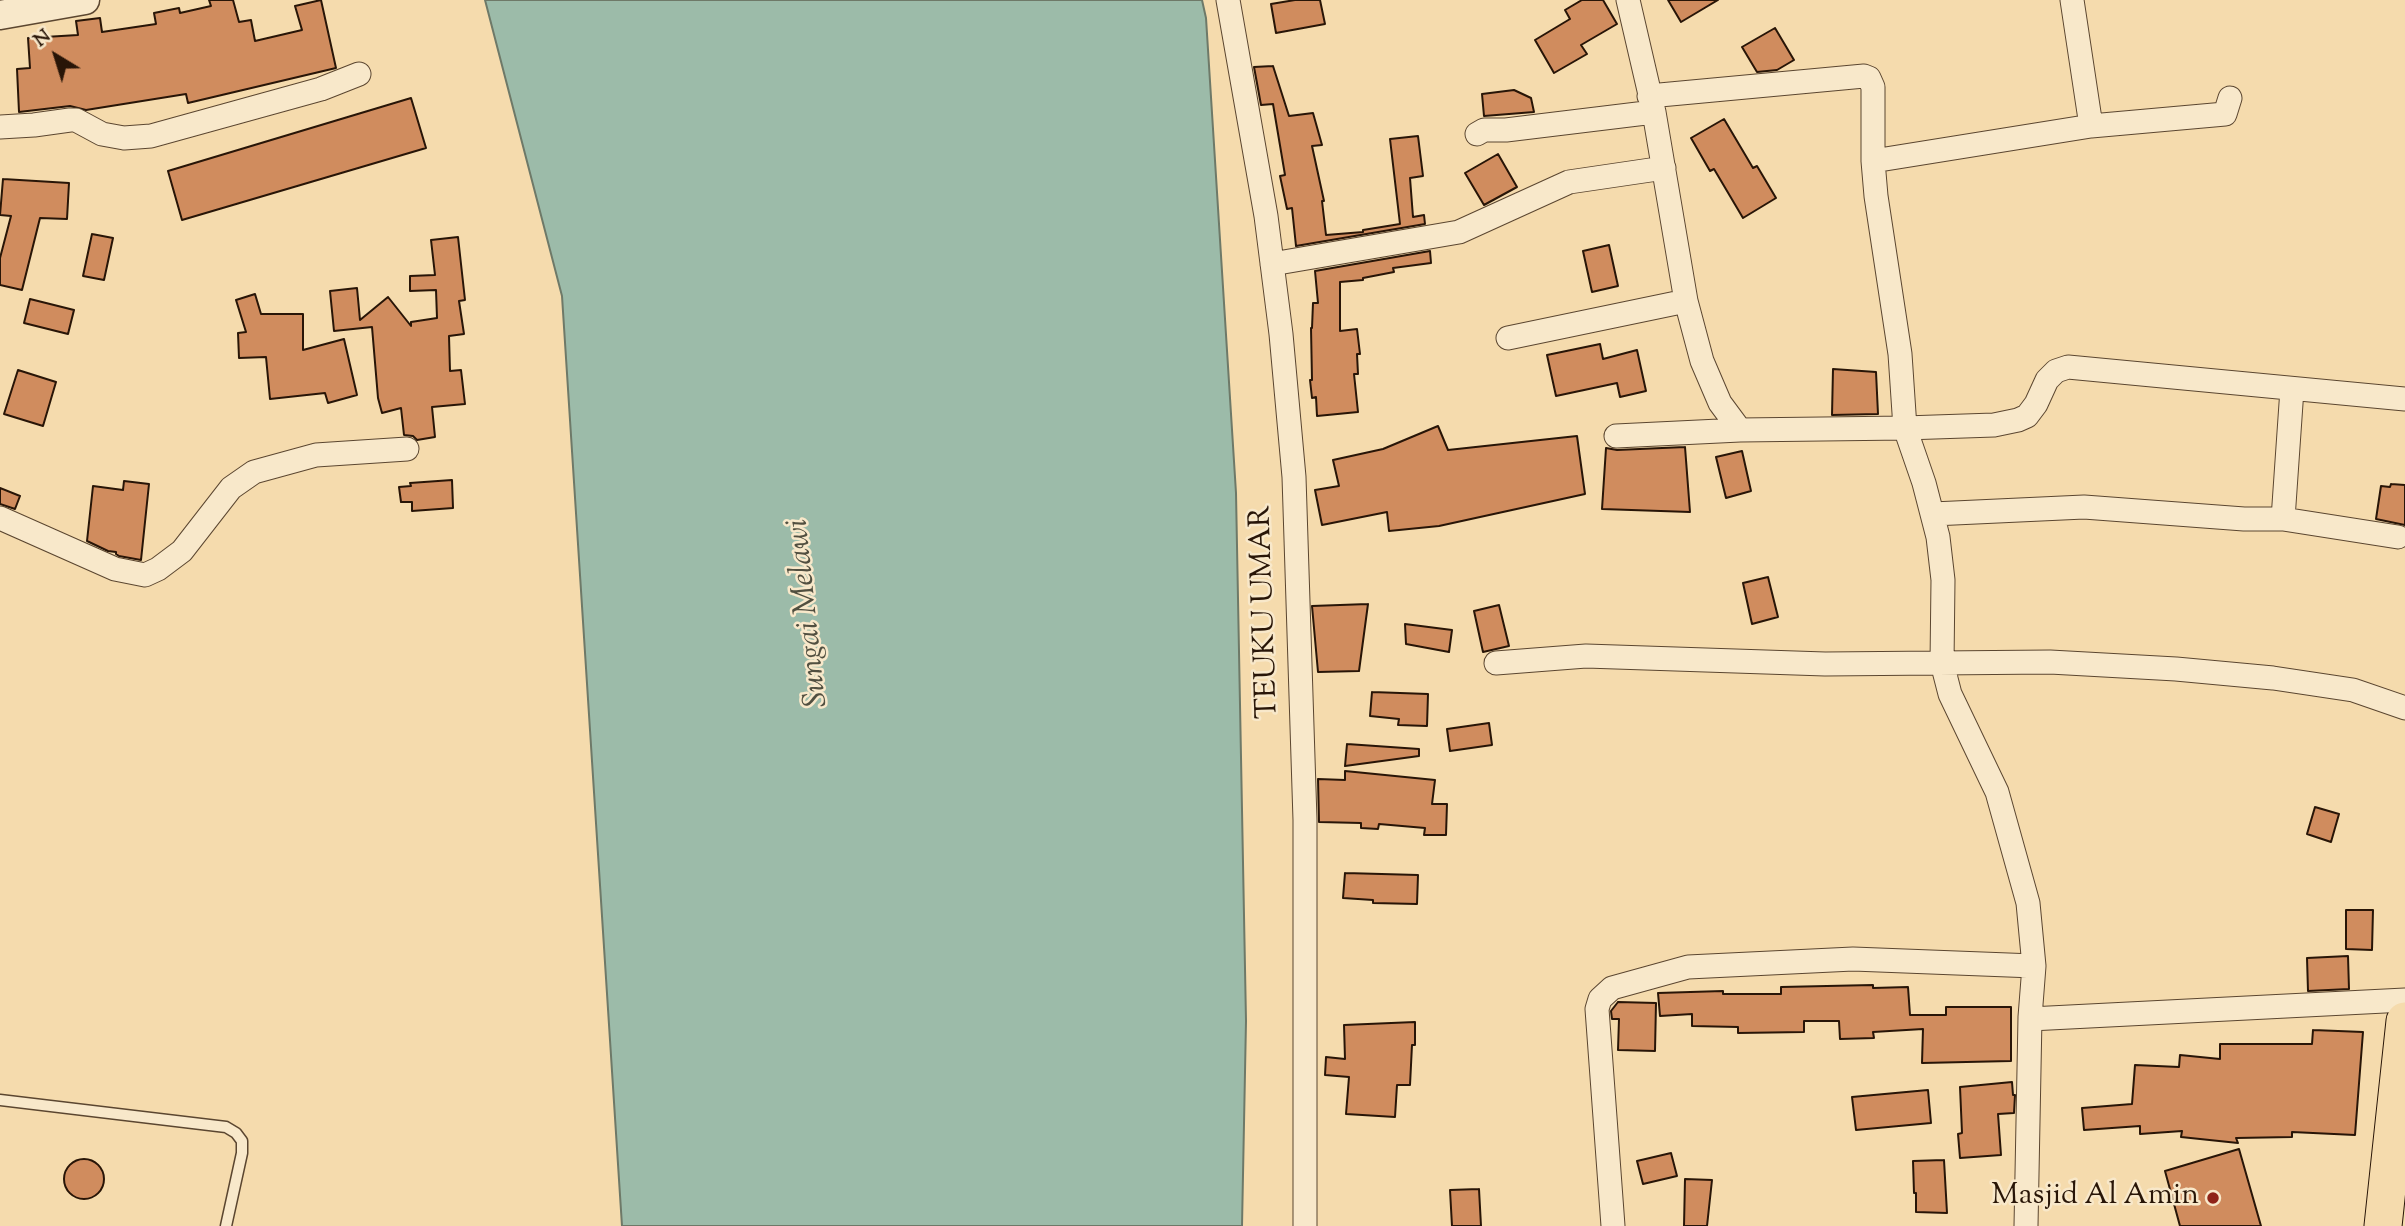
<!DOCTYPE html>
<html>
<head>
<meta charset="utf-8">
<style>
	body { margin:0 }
	#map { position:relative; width:2405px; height:1226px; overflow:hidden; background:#f5dbad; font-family:"Sorts Mill Goudy",serif }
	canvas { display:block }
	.north { position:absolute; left:21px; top:21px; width:70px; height:70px; -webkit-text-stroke:5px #f8e8ca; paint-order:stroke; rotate:322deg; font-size:19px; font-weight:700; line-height:28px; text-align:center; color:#281507 }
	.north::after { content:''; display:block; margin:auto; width:24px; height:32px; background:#281507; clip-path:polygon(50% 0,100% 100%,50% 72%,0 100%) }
</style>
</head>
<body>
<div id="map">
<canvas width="2405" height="1226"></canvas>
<div class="north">N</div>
</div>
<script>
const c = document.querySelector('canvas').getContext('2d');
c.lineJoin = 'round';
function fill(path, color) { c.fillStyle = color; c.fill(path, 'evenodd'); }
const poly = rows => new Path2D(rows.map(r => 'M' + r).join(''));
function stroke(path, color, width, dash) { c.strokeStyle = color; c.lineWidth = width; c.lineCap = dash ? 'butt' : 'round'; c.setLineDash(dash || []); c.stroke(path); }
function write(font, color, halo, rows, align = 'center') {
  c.font = font + ' "Sorts Mill Goudy",serif'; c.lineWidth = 5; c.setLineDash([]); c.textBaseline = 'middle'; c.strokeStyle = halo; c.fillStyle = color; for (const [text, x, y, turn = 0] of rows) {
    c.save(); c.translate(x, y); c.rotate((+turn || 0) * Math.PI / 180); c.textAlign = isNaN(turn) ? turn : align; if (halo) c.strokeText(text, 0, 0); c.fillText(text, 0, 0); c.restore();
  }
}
const water = poly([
	[485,0,1202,0,1206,18,1236,493,1246,1021,1242,1226,622,1226,562,296,485,0]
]);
const building = poly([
	[209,0,233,0,239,22,251,20,255,41,302,30,295,6,321,0,336,68,188,103,186,94,86,110,70,106,19,112,17,69,30,68,28,38,78,35,76,21,100,18,102,32,156,24,154,13,179,8,180,13,211,6,209,0],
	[1295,0,1320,0,1325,24,1276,33,1271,4,1295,0],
	[1582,0,1603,0,1617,24,1581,45,1587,54,1554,73,1535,40,1570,19,1565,10,1582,0],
	[1668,0,1718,0,1681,22,1668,0],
	[1775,28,1794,60,1777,70,1757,72,1742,47,1775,28],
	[1273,66,1289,116,1313,113,1322,145,1312,146,1324,201,1322,201,1326,235,1363,232,1363,230,1400,224,1390,139,1418,136,1423,176,1410,178,1413,217,1424,215,1425,224,1296,246,1292,208,1287,209,1280,176,1285,175,1273,104,1261,105,1254,67,1273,66],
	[1514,90,1531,98,1534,112,1484,116,1482,94,1514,90],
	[411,98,426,148,182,220,168,171,411,98],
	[1724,119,1753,168,1757,166,1776,198,1743,218,1714,169,1710,171,1691,138,1724,119],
	[1498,154,1517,187,1484,205,1465,173,1498,154],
	[3,179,69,183,67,219,40,218,22,290,0,285,0,258,11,216,0,215,3,179],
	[92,234,113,238,104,280,83,276,92,234],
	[458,237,465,300,459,301,464,334,449,336,450,371,461,370,465,404,432,407,435,437,417,440,413,436,404,435,401,408,382,413,378,398,372,327,334,331,330,291,357,288,360,320,388,297,411,326,411,322,437,318,436,290,410,291,410,276,435,275,431,240,458,237],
	[1609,245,1618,286,1592,292,1583,251,1609,245],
	[1430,251,1431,263,1393,268,1394,272,1363,278,1363,280,1340,282,1340,331,1357,329,1360,354,1357,354,1358,374,1354,374,1358,412,1317,416,1316,397,1312,398,1310,380,1312,380,1311,328,1312,328,1313,303,1318,303,1315,271,1430,251],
	[255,294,261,314,303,314,303,350,344,339,357,395,328,403,325,393,270,399,266,357,239,358,238,333,246,332,236,300,255,294],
	[30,299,74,310,68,334,24,323,30,299],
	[1600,344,1603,359,1637,350,1646,391,1620,397,1617,383,1556,396,1547,355,1600,344],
	[1833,369,1876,372,1878,414,1832,415,1833,369],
	[18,370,56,382,43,426,4,414,18,370],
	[1438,426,1448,450,1577,436,1585,494,1439,526,1389,531,1387,512,1322,525,1315,490,1339,486,1333,460,1383,449,1438,426],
	[1685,447,1690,512,1602,509,1606,448,1617,450,1685,447],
	[1742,451,1751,491,1726,498,1716,457,1742,451],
	[452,480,453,508,412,511,412,502,401,502,399,487,411,486,410,483,452,480],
	[124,481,149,484,141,560,119,556,116,554,116,552,108,551,87,541,93,486,123,490,124,481],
	[2391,484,2405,485,2405,525,2376,519,2381,486,2390,487,2391,484],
	[0,488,20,496,15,509,0,504,0,488],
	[1768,577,1778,617,1752,624,1743,583,1768,577],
	[1368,604,1359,671,1318,672,1312,606,1368,604],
	[1499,605,1509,646,1483,652,1474,611,1499,605],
	[1405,624,1452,630,1449,652,1406,644,1405,624],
	[1372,692,1428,694,1427,726,1398,725,1399,719,1370,716,1372,692],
	[1489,723,1492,745,1450,751,1447,729,1489,723],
	[1347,744,1419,749,1419,756,1345,766,1347,744],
	[1345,771,1435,780,1432,804,1447,804,1446,835,1424,835,1425,828,1379,824,1378,829,1361,828,1361,823,1319,822,1318,779,1345,780,1345,771],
	[2315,807,2339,814,2331,842,2307,834,2315,807],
	[1345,873,1418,875,1417,904,1373,903,1373,900,1343,898,1345,873],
	[2346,910,2373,910,2372,950,2346,949,2346,910],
	[2348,956,2349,989,2308,991,2307,958,2348,956],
	[1873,985,1873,988,1908,987,1910,1015,1946,1015,1946,1007,2011,1007,2011,1061,1922,1063,1923,1029,1873,1032,1874,1038,1840,1039,1839,1021,1804,1021,1804,1032,1738,1033,1738,1027,1692,1026,1692,1014,1660,1016,1658,993,1723,991,1723,994,1781,994,1781,987,1873,985],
	[1618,1002,1656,1003,1655,1051,1618,1050,1619,1019,1612,1019,1611,1011,1618,1002],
	[1415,1022,1415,1045,1412,1045,1410,1085,1397,1085,1395,1117,1346,1114,1349,1077,1325,1075,1326,1057,1345,1059,1344,1025,1415,1022],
	[2313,1030,2363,1032,2355,1135,2292,1132,2292,1137,2236,1138,2238,1143,2181,1137,2182,1131,2140,1134,2140,1126,2084,1130,2082,1108,2132,1104,2135,1065,2179,1067,2180,1055,2220,1059,2220,1044,2312,1044,2313,1030],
	[2012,1082,2013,1095,2015,1095,2014,1113,1998,1114,2001,1155,1960,1158,1958,1134,1962,1133,1960,1087,2012,1082],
	[1928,1090,1931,1123,1856,1130,1852,1097,1928,1090],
	[2239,1149,2261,1226,2180,1226,2165,1171,2239,1149],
	[1671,1153,1677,1176,1643,1184,1637,1161,1671,1153],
	'64 1179a20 20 0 1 1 40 0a20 20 0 1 1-40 0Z',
	[1944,1160,1947,1213,1916,1212,1916,1193,1914,1193,1913,1161,1944,1160],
	[1685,1179,1712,1180,1707,1226,1684,1226,1685,1179],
	[1479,1189,1481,1226,1452,1226,1450,1190,1479,1189]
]);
const service = poly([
	[0,1100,226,1127,236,1133,242,1141,242,1153,226,1226]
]);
const minor = poly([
	[1228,0,1266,216,1281,334,1294,477,1305,820,1305,1226],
	[2072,0,2091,126],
	[1649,96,1864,76,1869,78,1873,87,1873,161,2091,126,2225,114,2230,98],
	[0,127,34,125,70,120,76,120,102,134,124,138,151,136,321,89,359,74],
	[1477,134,1484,130,1506,130,1654,112],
	[1873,161,1876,196,1900,354,1905,428,1994,425,2018,420,2027,416,2036,404,2047,380,2056,371,2068,367,2405,399],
	[1272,264,1459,232,1569,182,1664,168],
	[1686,301,1702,361,1720,403,1740,430],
	[1508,338,1686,301,1654,112,1628,0],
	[1616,436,1740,430,1905,428,1924,483,1938,537,1943,580,1942,663,1950,694,1997,792,2028,903,2034,966,2030,1017,2026,1226],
	[1933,514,2084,507,2244,519,2283,519,2398,537],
	[0,518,115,569,145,575,158,569,182,551,231,488,254,472,316,455,407,449],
	[2283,519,2292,389],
	[1496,663,1586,656,1825,664,2050,662,2176,669,2273,678,2353,690,2405,708],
	[2030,1019,2405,1000],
	[1613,1226,1597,1009,1600,999,1612,988,1688,967,1853,959,2034,966]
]);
const tertiary = poly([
	[0,15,85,0]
]);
const trunk = poly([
	[2383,1226,2405,1021]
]);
const markers = [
	[2213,1198,7,"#8f2418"]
];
const streetNames = [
	["TEUKU UMAR",1267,612,-92]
];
const poiNames = [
	["Masjid Al Amin",2199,1198]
];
const waterNames = [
	["Sungai Melawi",810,613,-96]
];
fill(water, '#9cbba9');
stroke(water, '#6e7968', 2);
fill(building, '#d08c5e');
stroke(building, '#281507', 2);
stroke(service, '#5b4630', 13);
stroke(minor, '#5b4630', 25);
stroke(tertiary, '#5b4630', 31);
stroke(trunk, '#281507', 39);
stroke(service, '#f8e8ca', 10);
stroke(minor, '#f8e8ca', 23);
stroke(tertiary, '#f8e8ca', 28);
stroke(trunk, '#f5dbad', 37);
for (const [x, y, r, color] of markers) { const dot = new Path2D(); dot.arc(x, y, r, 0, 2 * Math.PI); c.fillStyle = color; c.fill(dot); stroke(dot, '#f8e8ca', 2.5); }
write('30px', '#281507', '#f8e8ca', streetNames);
write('30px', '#281507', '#f8e8ca', poiNames, 'right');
write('italic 32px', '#514f40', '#f8e8ca', waterNames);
</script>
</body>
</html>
